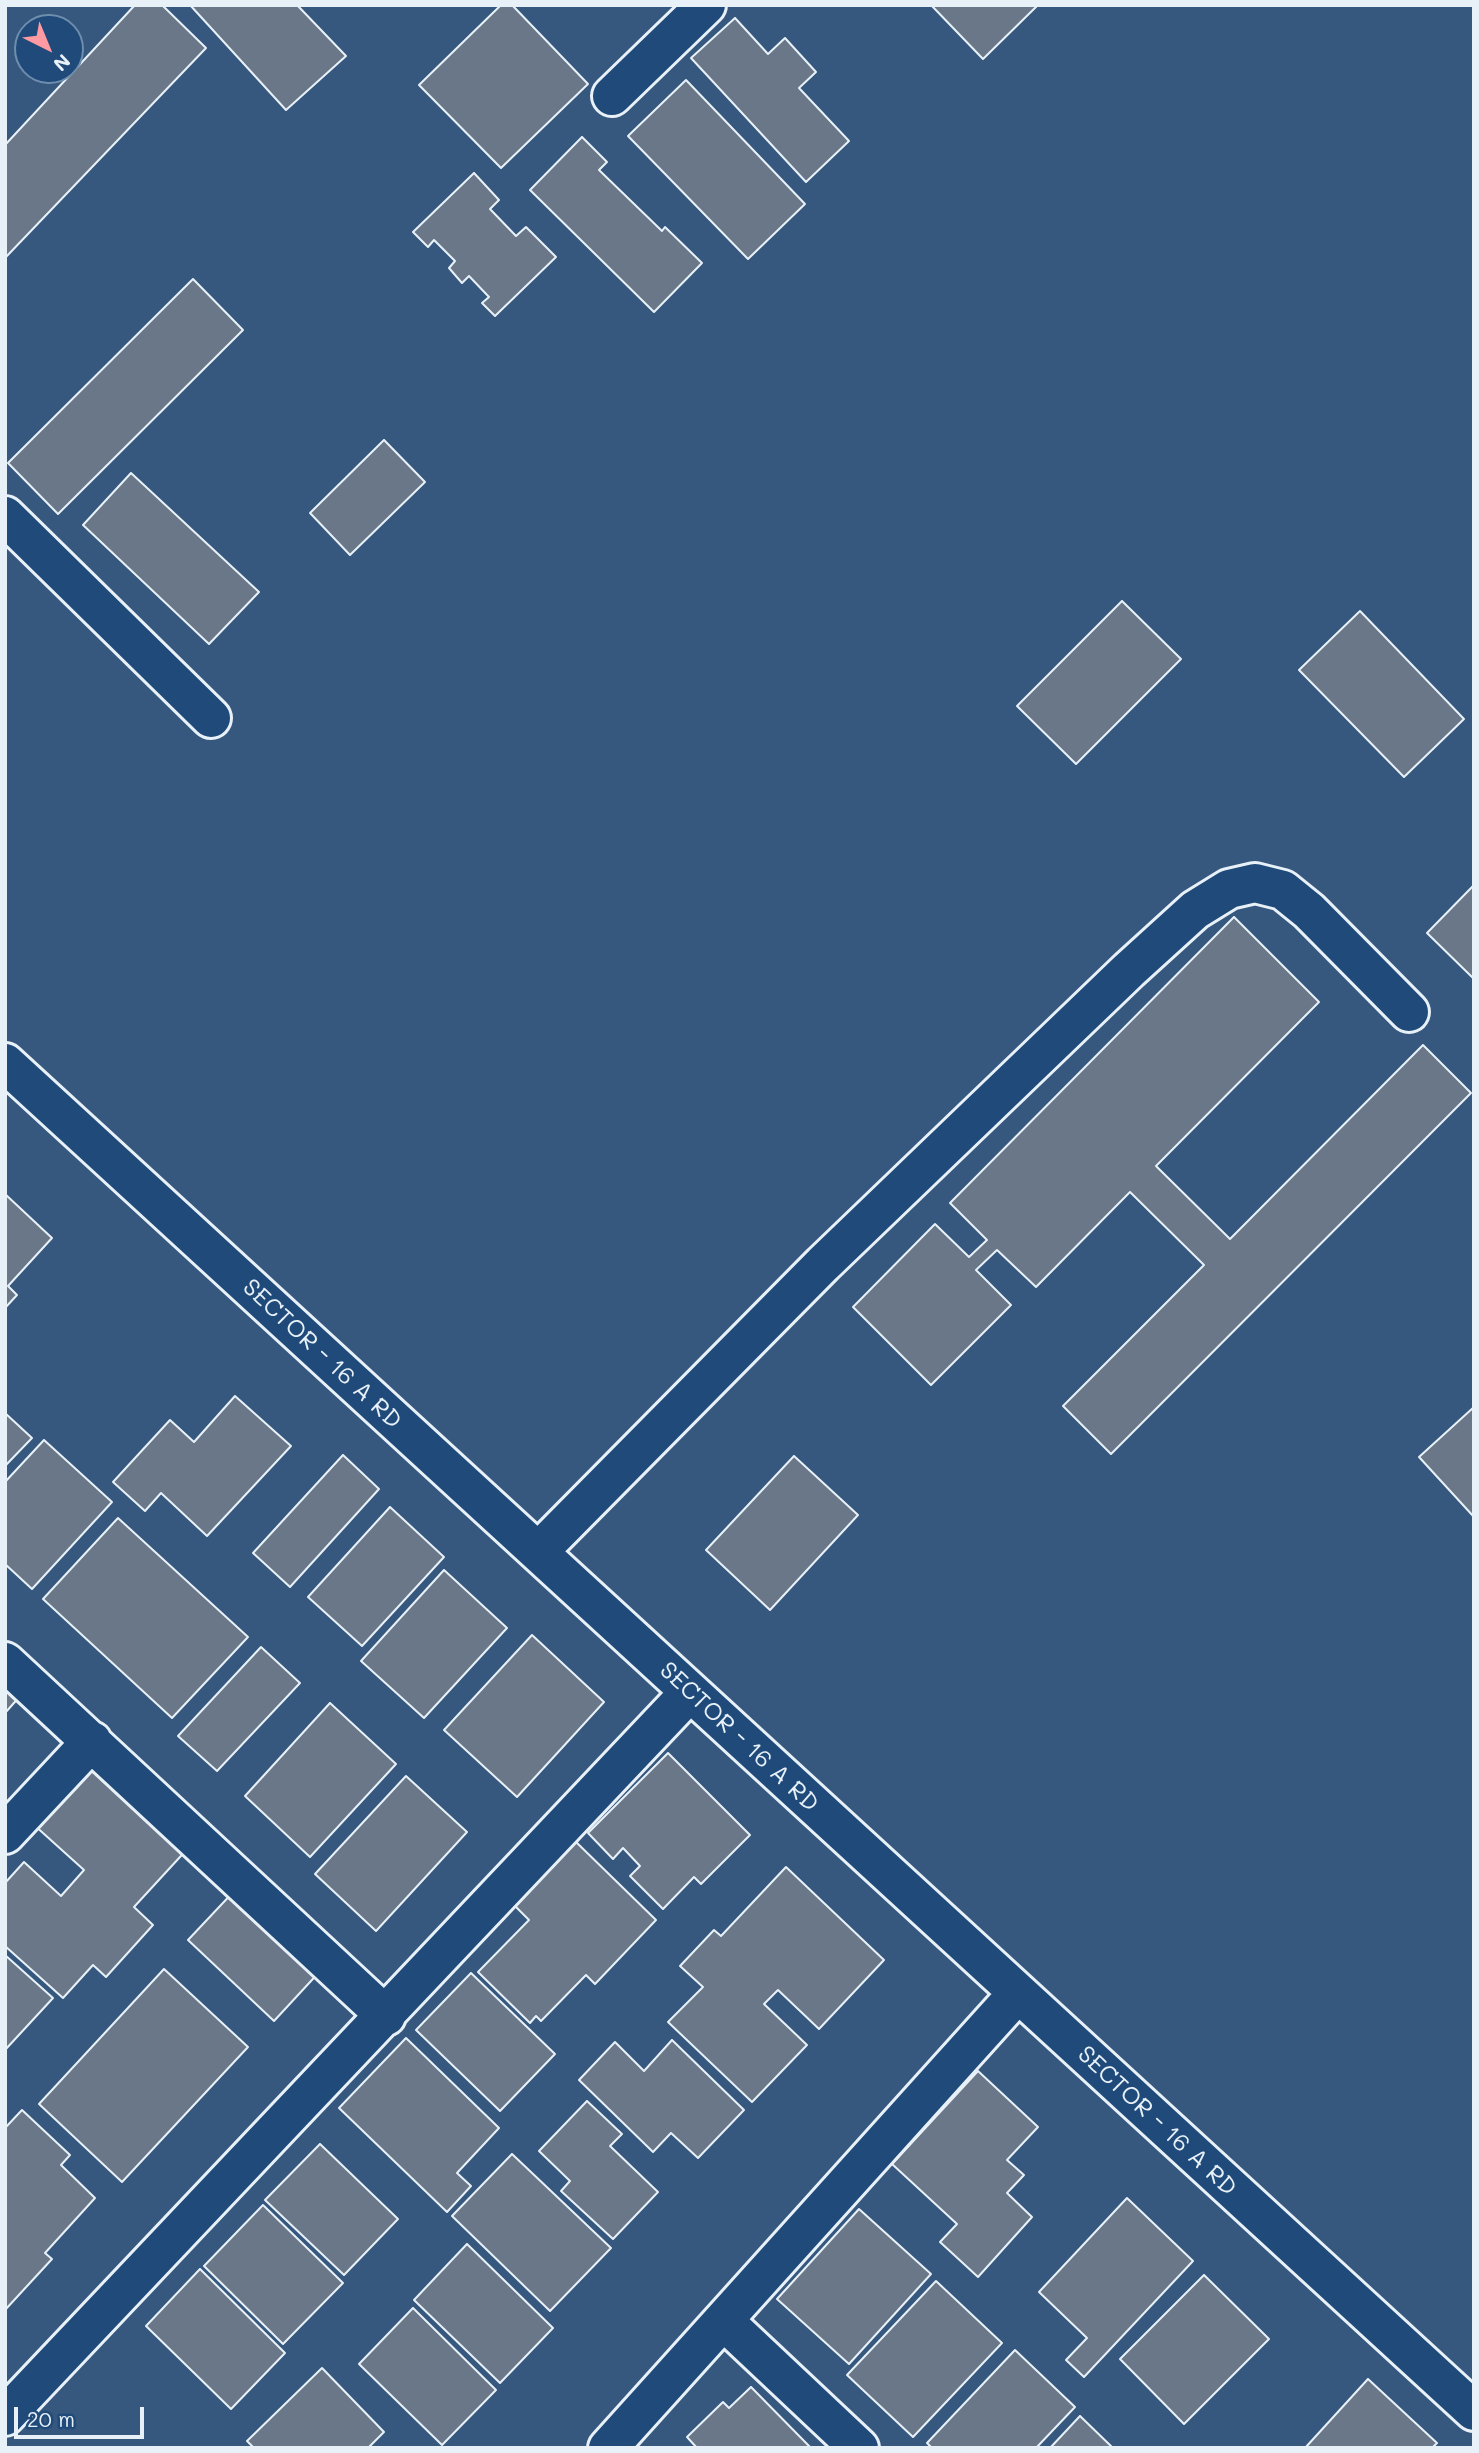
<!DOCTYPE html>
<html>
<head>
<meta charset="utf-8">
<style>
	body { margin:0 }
	#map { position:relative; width:1479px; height:2453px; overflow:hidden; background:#36587e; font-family:Mali,sans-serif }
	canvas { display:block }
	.frame { position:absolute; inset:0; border:7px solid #e8f1f8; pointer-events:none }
	.north { position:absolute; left:14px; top:14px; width:70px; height:70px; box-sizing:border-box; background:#1f4a7a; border:2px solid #6f8dac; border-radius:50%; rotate:137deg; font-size:19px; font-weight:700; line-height:28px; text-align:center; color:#e8f1f8 }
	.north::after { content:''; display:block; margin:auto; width:24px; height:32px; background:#ff9aa2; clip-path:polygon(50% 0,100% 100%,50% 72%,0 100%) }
	.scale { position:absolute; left:14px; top:2407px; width:130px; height:32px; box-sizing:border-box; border:4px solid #e8f1f8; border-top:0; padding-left:9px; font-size:21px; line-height:24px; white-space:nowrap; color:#e8f1f8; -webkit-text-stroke:5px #1f4a7a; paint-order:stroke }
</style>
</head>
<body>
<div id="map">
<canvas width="1479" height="2453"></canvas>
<div class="frame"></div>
<div class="north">N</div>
<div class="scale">20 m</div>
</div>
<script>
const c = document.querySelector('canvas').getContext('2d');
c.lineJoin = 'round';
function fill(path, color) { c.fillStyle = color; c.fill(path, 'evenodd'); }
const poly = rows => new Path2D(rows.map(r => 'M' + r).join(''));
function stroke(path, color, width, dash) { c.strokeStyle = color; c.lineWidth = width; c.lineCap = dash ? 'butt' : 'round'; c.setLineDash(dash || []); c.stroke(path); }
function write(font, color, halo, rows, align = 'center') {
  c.font = font + ' Mali,sans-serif'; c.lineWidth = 6; c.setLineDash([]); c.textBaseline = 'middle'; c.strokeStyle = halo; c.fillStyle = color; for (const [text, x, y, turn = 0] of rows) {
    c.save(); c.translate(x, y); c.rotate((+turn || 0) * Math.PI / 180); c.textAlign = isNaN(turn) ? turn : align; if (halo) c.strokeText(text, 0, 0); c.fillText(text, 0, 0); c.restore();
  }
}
const building = poly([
	[135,5,162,5,206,48,5,258,5,145,135,5],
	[190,5,297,5,346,56,286,110,190,5],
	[501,5,512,5,588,84,501,168,419,85,501,5],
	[931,5,1038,5,983,59,931,5],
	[735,18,768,54,785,38,816,72,799,88,849,141,806,182,691,58,735,18],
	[686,80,805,204,748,259,628,136,686,80],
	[582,137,607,162,599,170,662,231,665,227,702,263,654,312,530,190,582,137],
	[474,173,499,200,490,209,516,236,526,227,556,257,495,316,482,303,489,297,469,276,462,283,449,268,455,261,434,240,428,247,413,232,474,173],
	[193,279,243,330,58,514,8,463,193,279],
	[384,440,425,482,350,555,310,513,384,440],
	[131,473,259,592,209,644,83,525,131,473],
	[1122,601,1181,659,1076,764,1017,706,1122,601],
	[1360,611,1464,719,1404,777,1299,670,1360,611],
	[1474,885,1474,979,1427,933,1474,885],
	[1234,917,1319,1002,1156,1166,1230,1239,1423,1045,1471,1093,1111,1454,1063,1406,1204,1265,1130,1192,1036,1287,997,1250,976,1270,1011,1305,931,1385,853,1307,935,1224,969,1257,987,1240,950,1203,1234,917],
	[5,1194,52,1238,8,1286,17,1295,5,1308,5,1194],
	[235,1396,291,1446,207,1536,161,1493,145,1511,113,1482,170,1420,194,1442,235,1396],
	[1474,1407,1474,1517,1419,1457,1474,1407],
	[5,1413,32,1438,5,1466,5,1413],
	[44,1440,112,1502,32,1589,5,1564,5,1482,44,1440],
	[343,1455,379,1489,290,1587,253,1553,343,1455],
	[794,1456,858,1515,770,1610,706,1550,794,1456],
	[390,1507,444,1557,362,1646,308,1597,390,1507],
	[118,1518,248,1637,172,1718,43,1599,118,1518],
	[444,1570,507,1628,424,1718,361,1661,444,1570],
	[532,1635,604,1702,517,1797,444,1730,532,1635],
	[261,1647,300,1683,217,1771,178,1736,261,1647],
	[5,1679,22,1694,5,1713,5,1679],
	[330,1703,396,1764,310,1857,245,1796,330,1703],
	[668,1753,750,1835,701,1884,694,1877,663,1909,630,1876,640,1866,623,1848,613,1859,588,1833,668,1753],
	[95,1756,191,1845,134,1907,153,1925,106,1977,93,1965,63,1998,5,1946,5,1883,24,1862,61,1896,84,1870,33,1824,95,1756],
	[406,1776,467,1832,376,1931,315,1874,406,1776],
	[575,1841,656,1920,595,1984,586,1975,541,2021,536,2016,530,2023,478,1972,529,1920,513,1904,575,1841],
	[786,1867,884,1960,819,2029,778,1990,764,2004,807,2045,752,2102,668,2022,703,1987,680,1966,714,1930,721,1936,786,1867],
	[237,1888,323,1968,274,2021,188,1940,237,1888],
	[5,1955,53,1998,5,2050,5,1955],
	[164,1969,248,2047,122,2182,39,2104,164,1969],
	[471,1973,555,2054,500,2111,416,2030,471,1973],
	[406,2038,499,2128,457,2173,471,2186,447,2212,339,2108,406,2038],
	[672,2040,744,2110,698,2158,671,2133,653,2152,579,2080,615,2042,644,2071,672,2040],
	[978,2071,1038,2127,1007,2160,1024,2175,1007,2193,1032,2217,978,2277,940,2242,957,2224,892,2164,978,2071],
	[587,2101,622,2134,610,2146,658,2192,613,2239,561,2191,570,2181,539,2151,587,2101],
	[22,2110,70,2155,61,2165,95,2198,45,2253,52,2259,5,2310,5,2128,22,2110],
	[320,2144,398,2219,344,2275,265,2200,320,2144],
	[512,2154,611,2248,550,2311,452,2216,512,2154],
	[1127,2198,1193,2261,1084,2377,1066,2360,1087,2338,1039,2292,1127,2198],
	[263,2205,343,2283,283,2344,204,2266,263,2205],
	[859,2209,931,2274,849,2364,777,2299,859,2209],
	[467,2244,553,2328,500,2383,414,2300,467,2244],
	[200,2269,285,2353,231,2409,146,2326,200,2269],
	[1204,2275,1269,2339,1184,2424,1120,2359,1204,2275],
	[936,2281,1002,2343,913,2437,847,2375,936,2281],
	[413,2308,496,2390,442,2445,359,2364,413,2308],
	[1015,2350,1075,2407,1036,2448,932,2448,927,2443,1015,2350],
	[322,2368,384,2432,368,2448,254,2448,247,2441,322,2368],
	[1368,2379,1437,2443,1432,2448,1305,2448,1368,2379],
	[751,2387,811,2448,697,2448,687,2437,723,2402,729,2408,751,2387],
	[1080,2416,1113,2448,1050,2448,1080,2416]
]);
const minor = poly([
	[612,96,706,5],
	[5,516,211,718],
	[5,1063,1474,2411],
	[538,1552,823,1264,1129,970,1195,910,1229,889,1255,883,1283,890,1309,911,1409,1012],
	[5,1662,386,2016],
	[5,1834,92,1741],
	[724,2321,859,2448],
	[5,2416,690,1692],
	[608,2448,1018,1993]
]);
const streetNames = [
	["SECTOR - 16 A RD",322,1354,43],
	["SECTOR - 16 A RD",739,1737,43],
	["SECTOR - 16 A RD",1157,2121,43]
];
fill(building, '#6a7789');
stroke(building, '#e8f1f8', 2);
stroke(minor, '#e8f1f8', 44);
stroke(minor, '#1f4a7a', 38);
write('24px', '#e8f1f8', '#1f4a7a', streetNames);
</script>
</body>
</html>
